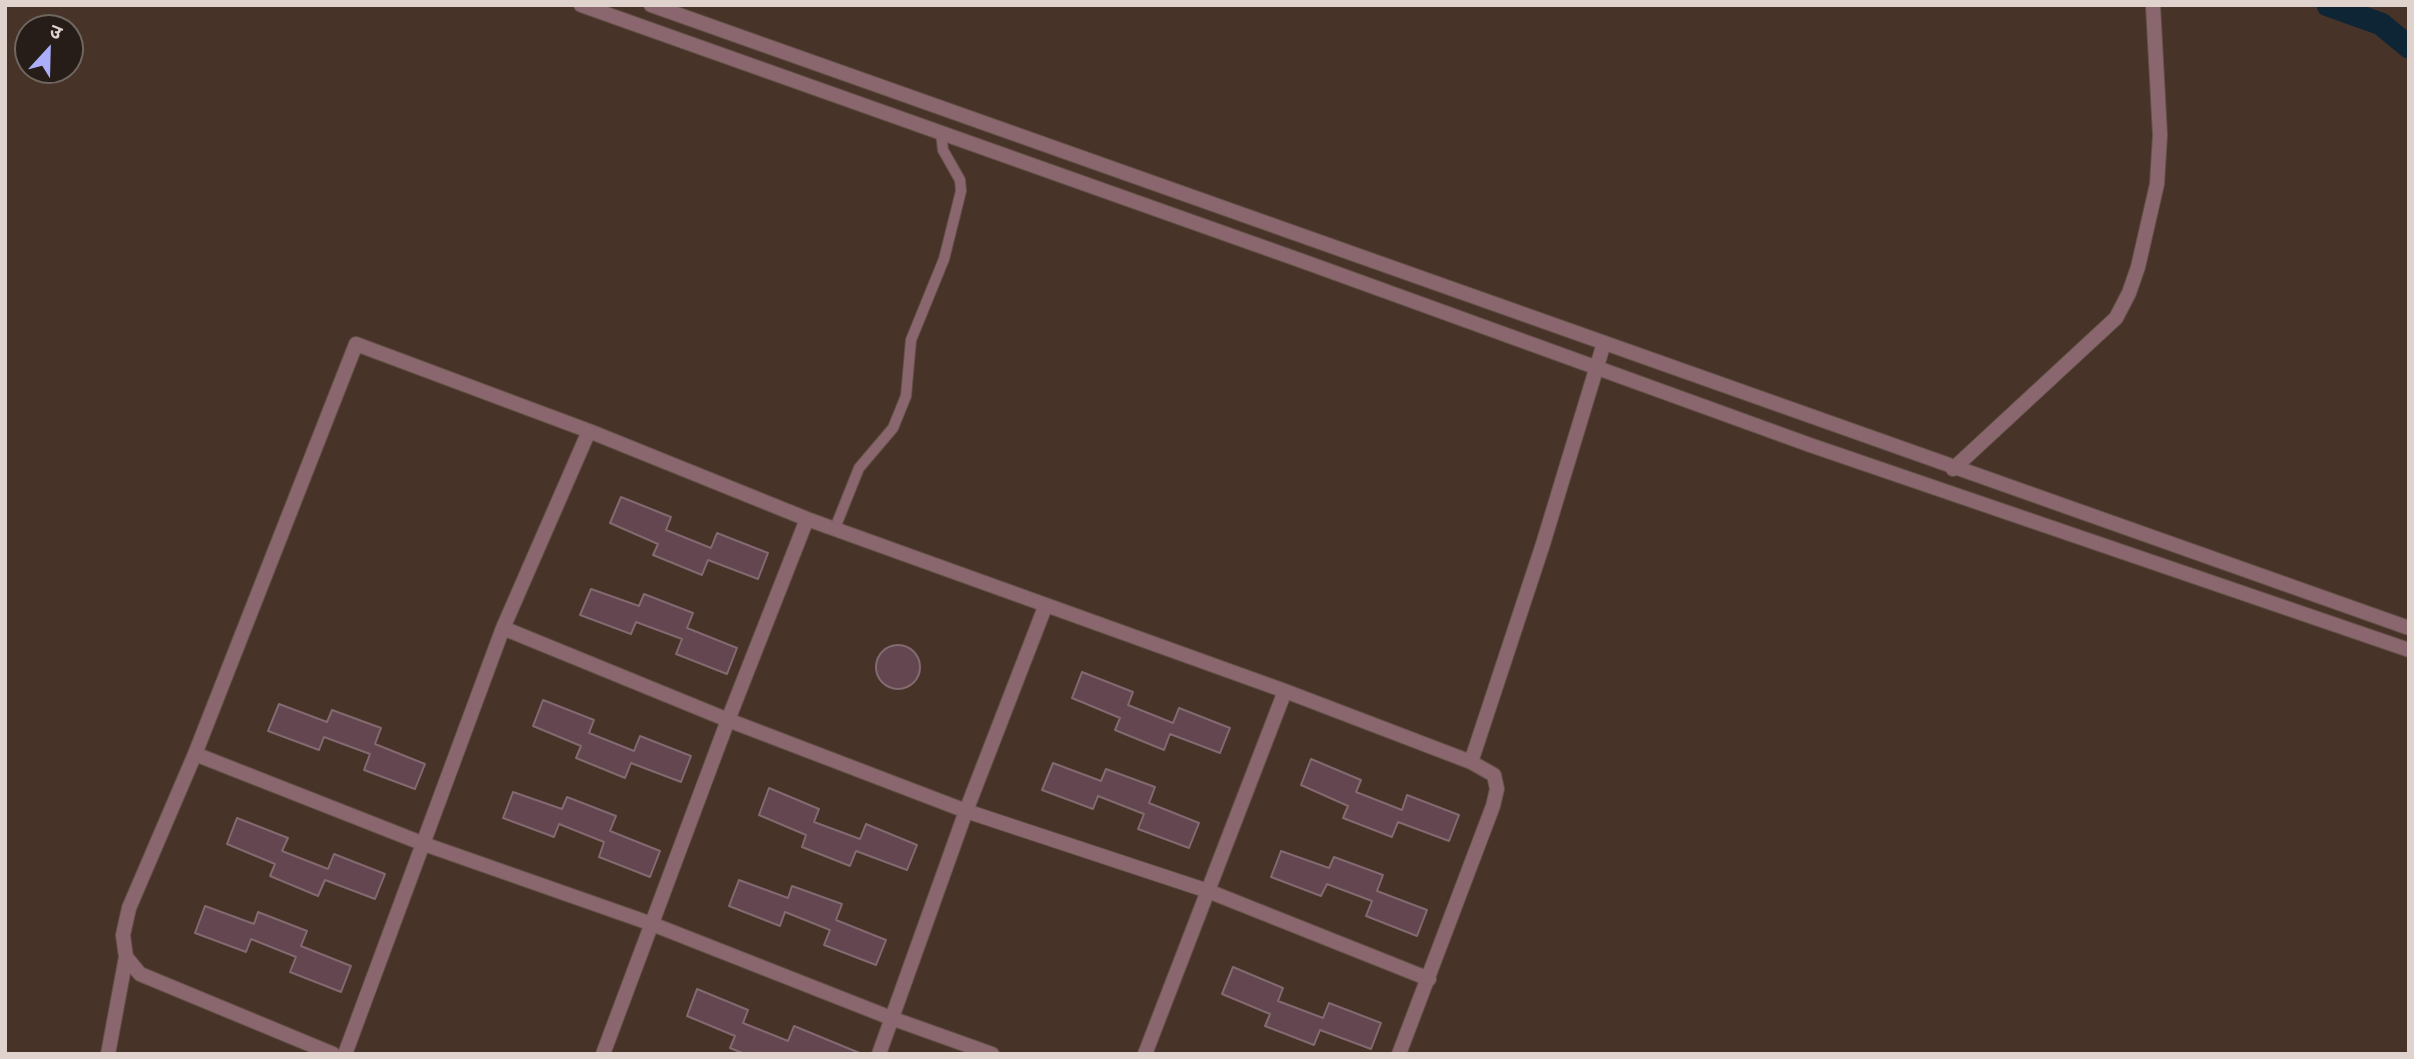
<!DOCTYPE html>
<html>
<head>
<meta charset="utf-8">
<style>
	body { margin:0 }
	#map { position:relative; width:2414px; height:1059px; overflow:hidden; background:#473328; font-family:"DejaVu Sans","Noto Sans Devanagari",sans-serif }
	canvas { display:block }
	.frame { position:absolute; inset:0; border:7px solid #e0d3cd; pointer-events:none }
	.north { position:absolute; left:14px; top:14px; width:70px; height:70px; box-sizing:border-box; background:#261d18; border:2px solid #706660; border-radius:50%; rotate:22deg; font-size:19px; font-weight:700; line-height:28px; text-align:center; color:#e0d3cd }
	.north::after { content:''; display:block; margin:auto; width:24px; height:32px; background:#abaffb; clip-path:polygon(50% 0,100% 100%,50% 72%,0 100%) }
</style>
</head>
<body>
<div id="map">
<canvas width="2414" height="1059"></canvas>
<div class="frame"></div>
<div class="north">उ</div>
</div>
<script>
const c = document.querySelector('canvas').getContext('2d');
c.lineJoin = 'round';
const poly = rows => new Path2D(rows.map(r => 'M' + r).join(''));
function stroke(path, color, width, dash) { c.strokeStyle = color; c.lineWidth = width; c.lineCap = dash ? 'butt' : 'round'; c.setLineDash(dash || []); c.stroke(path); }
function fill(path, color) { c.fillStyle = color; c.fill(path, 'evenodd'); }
const canal = poly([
	[2328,5,2381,24,2409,47]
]);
const building = poly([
	[621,497,671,517,666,530,711,548,717,533,768,553,758,579,708,560,702,575,653,555,658,544,610,523,621,497],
	[591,589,639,606,644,594,693,613,687,628,737,648,727,674,676,654,682,639,636,622,631,634,580,615,591,589],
	'876 667a22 22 0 1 1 44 0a22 22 0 1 1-44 0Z',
	[1082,672,1133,692,1128,705,1173,723,1179,708,1230,728,1220,753,1170,734,1164,750,1115,730,1120,718,1072,698,1082,672],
	[543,700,594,720,589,733,634,751,640,736,691,756,681,782,631,763,625,778,576,758,581,746,533,726,543,700],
	[279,704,327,722,332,710,381,728,375,744,425,764,415,789,364,770,370,754,324,737,319,750,268,731,279,704],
	[1311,759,1361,780,1356,792,1402,810,1407,795,1459,815,1449,841,1398,822,1392,837,1343,818,1348,806,1301,785,1311,759],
	[1053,763,1101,781,1106,769,1155,787,1149,803,1199,823,1189,848,1138,829,1144,814,1098,796,1093,809,1042,790,1053,763],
	[769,788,819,809,814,822,860,839,866,824,917,845,907,870,856,851,850,866,802,847,806,835,759,815,769,788],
	[513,792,562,809,567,797,616,816,610,831,660,851,650,877,599,857,604,842,559,824,554,837,503,818,513,792],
	[237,818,288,838,282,851,328,869,334,854,385,874,375,899,325,880,318,896,270,876,275,864,227,844,237,818],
	[1281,851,1329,868,1334,857,1383,875,1377,891,1427,910,1417,936,1366,916,1372,901,1327,884,1321,896,1271,877,1281,851],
	[739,880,788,898,792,886,842,904,836,920,886,940,876,965,824,945,830,930,785,912,780,926,729,906,739,880],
	[205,906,254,924,258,912,307,931,301,946,351,966,341,992,290,972,296,957,251,939,246,952,195,933,205,906],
	[1233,967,1283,988,1278,1001,1323,1018,1329,1003,1381,1023,1371,1049,1320,1030,1314,1045,1265,1026,1270,1014,1222,994,1233,967],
	[697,989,748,1010,743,1023,788,1041,794,1026,862,1054,745,1054,730,1048,735,1036,687,1016,697,989]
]);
const service = poly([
	[835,528,859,468,893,428,906,396,911,340,944,259,961,191,960,180,943,150,941,133]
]);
const minor = poly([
	[581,5,1305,262,1810,445,2409,650],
	[651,5,2409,628],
	[1953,469,2116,318,2129,293,2138,267,2157,184,2160,135,2153,5],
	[503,628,728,720,966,811,1208,891,1429,979],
	[195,754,424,844,652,924,891,1018,992,1054],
	[1471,762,1543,544,1604,343],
	[108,1054,126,957],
	[333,1054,140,974,126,957,123,935,129,908,195,754,356,344,589,431,807,519,1285,691,1471,762,1494,775,1497,789,1493,806,1399,1054],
	[345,1054,503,628,589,431],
	[603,1054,728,720,807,519],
	[879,1054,966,811,1045,607],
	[1145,1054,1285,691]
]);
stroke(canal, '#0d2535', 23);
fill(building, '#63464f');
stroke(building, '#836a71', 2);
stroke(service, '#635046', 12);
stroke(minor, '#635046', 16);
stroke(service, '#8a676e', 10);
stroke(minor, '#8a676e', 14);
</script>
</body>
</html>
